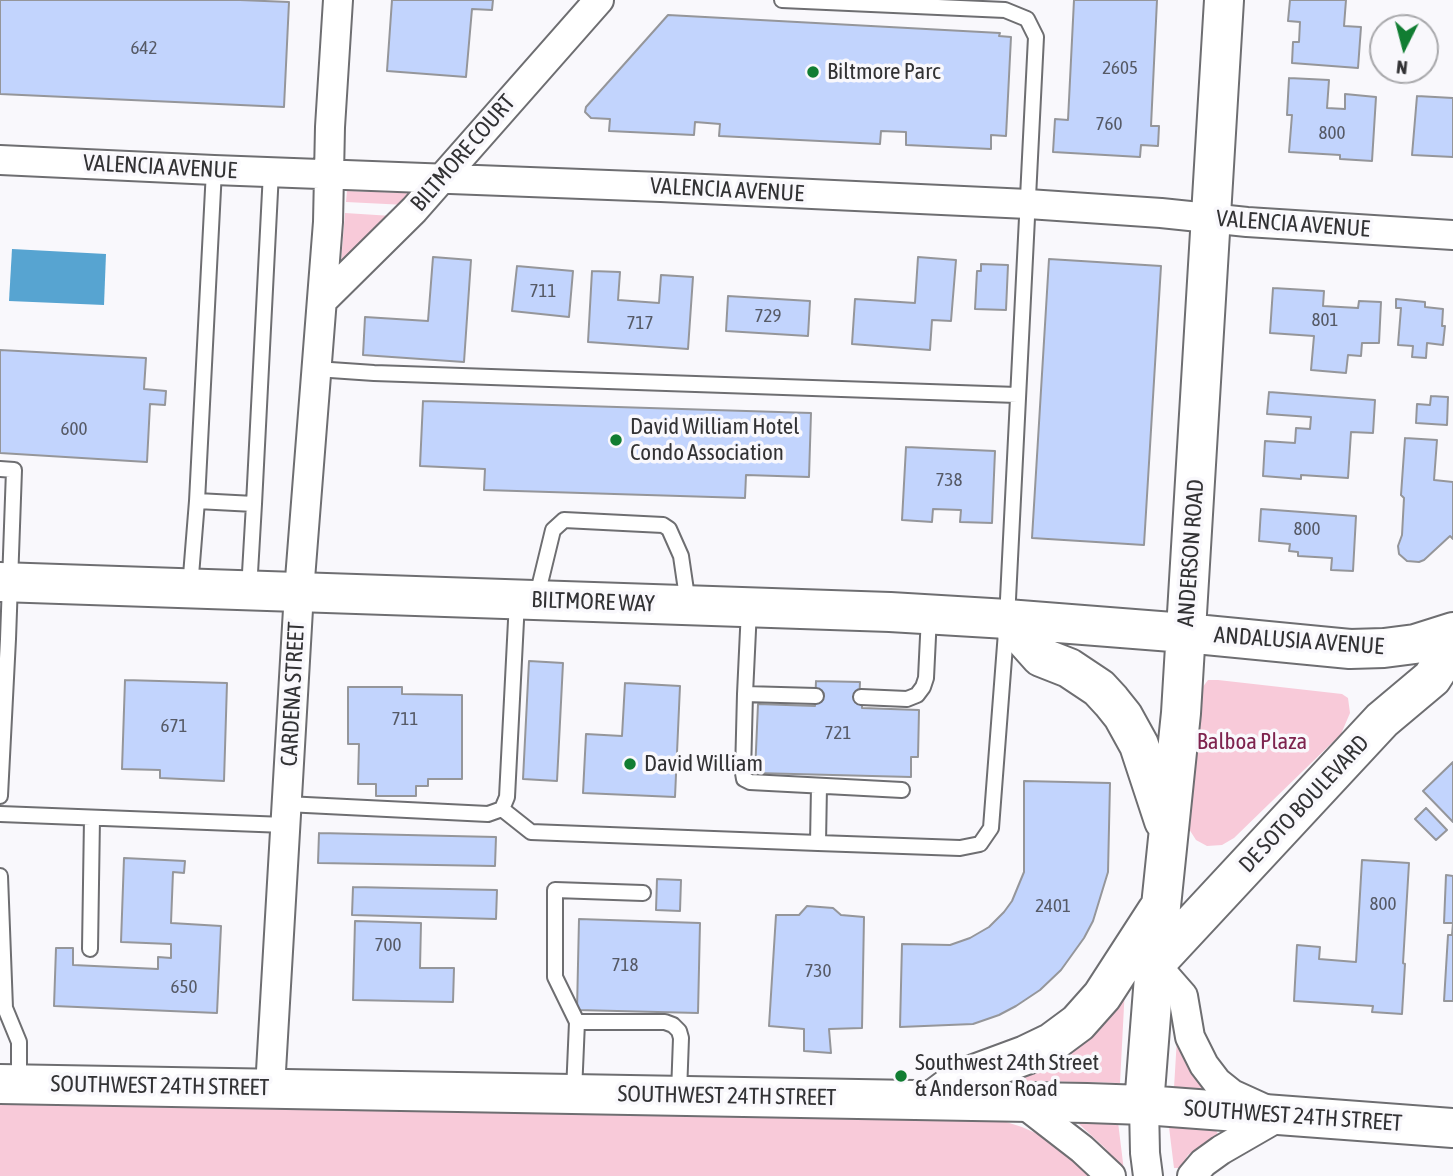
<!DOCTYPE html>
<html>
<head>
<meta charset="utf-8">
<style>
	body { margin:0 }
	#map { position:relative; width:1453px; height:1176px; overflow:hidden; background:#f9f8fc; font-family:"Asap Condensed",sans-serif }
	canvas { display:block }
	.north { position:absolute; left:1369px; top:14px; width:70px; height:70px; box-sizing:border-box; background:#f9f8fc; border:2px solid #a9a9ac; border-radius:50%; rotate:186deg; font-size:19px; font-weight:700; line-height:28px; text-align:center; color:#323234 }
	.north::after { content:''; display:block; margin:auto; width:24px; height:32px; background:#117d32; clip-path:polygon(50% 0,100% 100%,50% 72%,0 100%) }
</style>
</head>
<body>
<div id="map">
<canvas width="1453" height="1176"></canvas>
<div class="north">N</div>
</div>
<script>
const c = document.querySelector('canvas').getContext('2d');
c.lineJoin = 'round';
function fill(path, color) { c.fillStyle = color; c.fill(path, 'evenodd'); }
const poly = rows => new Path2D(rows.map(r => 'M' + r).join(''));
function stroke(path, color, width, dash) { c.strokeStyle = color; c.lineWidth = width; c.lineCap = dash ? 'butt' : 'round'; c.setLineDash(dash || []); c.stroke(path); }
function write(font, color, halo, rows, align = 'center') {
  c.font = font + ' "Asap Condensed",sans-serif'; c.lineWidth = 7; c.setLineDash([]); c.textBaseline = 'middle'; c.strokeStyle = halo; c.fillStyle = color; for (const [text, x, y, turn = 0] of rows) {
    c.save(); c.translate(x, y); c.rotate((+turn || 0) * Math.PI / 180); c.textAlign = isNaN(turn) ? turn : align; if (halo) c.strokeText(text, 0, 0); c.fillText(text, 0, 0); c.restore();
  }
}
const green = poly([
	[347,191,408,193,411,196,406,205,346,202],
	[345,213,392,216,341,262],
	[1208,680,1218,680,1342,694,1348,698,1350,713,1341,734,1234,838,1222,845,1207,846,1196,840,1189,829,1196,696],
	[1125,987,1120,1083,993,1080],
	[1177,1038,1187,1065,1208,1092,1174,1088],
	[0,1102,987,1116,1022,1127,1051,1140,1095,1176,0,1176],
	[1080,1122,1118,1122,1124,1171,1105,1148,1079,1124],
	[1173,1126,1215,1129,1218,1134,1188,1155,1180,1168,1174,1168,1169,1127]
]);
const water = poly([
	[12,249,106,254,104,305,9,301]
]);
const building = poly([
	[0,0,240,0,289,2,284,107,0,94,0,0],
	[392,0,493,0,492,10,472,9,466,77,387,71,392,0],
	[1074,0,1157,0,1151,126,1159,126,1158,146,1141,145,1140,157,1053,152,1055,119,1068,120,1074,0],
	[1290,0,1346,0,1344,26,1361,27,1358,68,1292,63,1293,42,1299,42,1300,22,1288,21,1290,0],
	[668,15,1000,33,999,36,1011,37,1006,136,991,135,991,149,906,145,906,132,881,131,880,144,719,136,720,124,695,122,694,135,609,131,610,119,591,118,585,112,586,107,668,15],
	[1289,78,1329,80,1327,108,1345,109,1345,94,1376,97,1372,161,1340,159,1340,155,1289,152,1292,115,1287,115,1289,78],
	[1417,96,1453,98,1453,157,1412,155,1417,96],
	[433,257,471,260,464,362,363,355,365,317,428,321,433,257],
	[918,257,956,260,951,321,932,320,930,350,852,344,855,299,915,303,918,257],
	[1049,259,1161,266,1144,545,1032,538,1049,259],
	[981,264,1008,265,1006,310,975,309,977,271,981,271,981,264],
	[517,266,573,271,569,317,512,311,517,266],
	[592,271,620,272,618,300,659,303,661,275,693,277,688,349,588,342,592,271],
	[1273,288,1324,291,1323,306,1358,308,1359,301,1381,302,1379,343,1362,343,1361,356,1348,355,1346,373,1311,370,1314,336,1270,333,1273,288],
	[728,296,810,301,808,336,726,331,728,296],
	[1396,299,1425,302,1425,307,1443,309,1442,326,1445,326,1443,345,1427,343,1426,358,1412,357,1413,346,1398,345,1401,308,1396,308,1396,299],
	[0,350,146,358,144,389,166,391,165,405,150,404,147,462,0,453,0,350],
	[1269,392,1375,400,1373,433,1351,432,1348,478,1301,475,1301,479,1263,476,1265,441,1295,443,1296,428,1310,429,1311,417,1267,414,1269,392],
	[1431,396,1448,397,1447,425,1416,423,1417,404,1430,405,1431,396],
	[423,401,811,413,809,477,746,475,745,498,484,490,485,469,420,466,423,401],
	[1405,438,1437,440,1434,480,1453,482,1453,539,1450,536,1424,560,1419,562,1407,561,1399,554,1398,546,1402,535,1404,498,1401,495,1405,438],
	[906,447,995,451,992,523,960,522,961,510,933,509,932,522,902,520,906,447],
	[1261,509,1356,516,1353,571,1331,570,1332,558,1298,556,1298,552,1289,551,1290,544,1259,541,1261,509],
	[529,661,563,663,557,781,523,779,529,661],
	[125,680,227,683,224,781,160,778,160,770,122,769,125,680],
	[816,681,860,682,859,703,862,703,862,708,919,710,918,757,911,757,911,777,755,773,758,704,815,706,816,681],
	[625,683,680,686,675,797,583,793,586,734,622,736,625,683],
	[348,687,402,687,402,694,462,695,462,779,428,779,428,786,416,786,416,796,376,796,376,784,358,784,359,744,348,744,348,687],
	[1453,762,1453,822,1423,791,1453,762],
	[1024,781,1110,783,1108,872,1093,921,1084,938,1061,970,1040,990,1016,1006,999,1015,973,1024,900,1027,902,944,950,945,970,938,989,927,1004,912,1012,901,1024,872,1024,781],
	[1426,808,1447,830,1436,840,1415,819,1426,808],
	[319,833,496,837,495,866,318,863,319,833],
	[124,858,185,861,184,873,173,872,171,923,221,926,217,1013,54,1006,56,948,73,948,73,965,158,969,158,957,171,958,171,944,121,942,124,858],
	[1362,860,1409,863,1403,963,1405,964,1402,1014,1372,1012,1373,1006,1294,1001,1297,945,1320,947,1319,959,1356,962,1362,860],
	[1446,875,1453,876,1453,1001,1444,1001,1448,935,1452,935,1453,923,1444,923,1446,875],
	[657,879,681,880,680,911,656,910,657,879],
	[353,887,497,890,496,919,352,915,353,887],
	[807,906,833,908,841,915,864,917,862,1028,829,1029,831,1053,804,1051,804,1029,769,1026,776,915,799,915,807,906],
	[579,919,700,923,698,1013,577,1010,579,919],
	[355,921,421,923,420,968,454,968,453,1002,353,1000,355,921]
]);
const lane = poly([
	[316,369,374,373,1017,395],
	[0,469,14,470,8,639,0,796],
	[197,501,214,170],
	[190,588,197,501,254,504,271,172],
	[249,590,254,504],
	[536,600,553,530,564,520,663,525,669,529,681,556,688,604],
	[749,609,745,694,816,696],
	[745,694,743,773,744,779,750,782,902,790],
	[861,697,907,699,917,695,923,687,926,678,929,616],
	[286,804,488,814,502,809,507,797,517,601],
	[502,809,531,832,818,843,960,848,980,844,991,828,1007,619,1036,37,1027,19,1005,10,782,0],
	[0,814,285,825],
	[818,843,819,786],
	[0,876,5,1008,19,1042,19,1082],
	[90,949,92,818],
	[577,1022,665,1022,673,1025,679,1031,681,1038,679,1093],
	[574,1092,577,1022,555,977,555,890,643,893]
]);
const street = poly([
	[0,160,214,170,661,187,1028,204,1161,213,1247,222,1453,235],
	[322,301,414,210,599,0],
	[1155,964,1183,996,1190,1037,1204,1065,1217,1082,1232,1094,1265,1109],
	[270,1088,299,592,328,222,330,127,338,0],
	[1020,1101,1082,1149,1111,1176],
	[1144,1105,1145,1153,1148,1176],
	[1192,1176,1203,1163,1221,1150,1280,1116]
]);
const secondary = poly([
	[0,582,890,612,1007,619,1185,633,1350,649,1384,648,1415,644,1453,632],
	[1007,619,1041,657,1069,668,1099,688,1111,701,1123,716,1139,745,1164,821],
	[1155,964,1382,720,1432,678,1453,645],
	[0,1084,1087,1103,1144,1105,1453,1128],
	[933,1100,961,1079,1026,1055,1051,1043,1078,1023,1102,996,1157,911],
	[1144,1105,1155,964,1181,713,1224,0]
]);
const markers = [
	[813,72,7,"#117d32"],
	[616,440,7,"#117d32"],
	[630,764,7,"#117d32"],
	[901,1076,7,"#117d32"]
];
const numberNames = [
	["642",144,48],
	["2605",1120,68],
	["760",1109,124],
	["800",1332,133],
	["711",543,291],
	["729",768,316],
	["801",1325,320],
	["717",640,323],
	["600",74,429],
	["738",949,480],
	["800",1307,529],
	["711",405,719],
	["671",174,726],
	["721",838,733],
	["800",1383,904],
	["2401",1053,906],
	["700",388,945],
	["718",625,965],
	["730",818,971],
	["650",184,987]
];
const poiNames = [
	["Biltmore Parc",827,72],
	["David William Hotel",630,427],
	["Condo Association",630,453],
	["David William",644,764],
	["Southwest 24th Street",915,1063],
	["& Anderson Road",915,1089]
];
const streetNames = [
	["BILTMORE COURT",463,153,-49],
	["VALENCIA AVENUE",160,167,3],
	["VALENCIA AVENUE",727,190,3],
	["VALENCIA AVENUE",1293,224,4],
	["ANDERSON ROAD",1191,553,-86],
	["BILTMORE WAY",593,602,2],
	["ANDALUSIA AVENUE",1299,641,4],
	["CARDENA STREET",293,694,-87],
	["DE SOTO BOULEVARD",1304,804,-47],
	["SOUTHWEST 24TH STREET",160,1086,1],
	["SOUTHWEST 24TH STREET",727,1096,1],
	["SOUTHWEST 24TH STREET",1293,1116,4]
];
const parkNames = [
	["Balboa Plaza",1252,742]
];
fill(green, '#f8cad9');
fill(water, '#57a4d1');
fill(building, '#c2d4fd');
stroke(building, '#95969a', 2);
stroke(lane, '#6e6e71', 18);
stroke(street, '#6e6e71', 32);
stroke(secondary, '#6e6e71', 42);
stroke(lane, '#fff', 14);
stroke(street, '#fff', 28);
stroke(secondary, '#fff', 38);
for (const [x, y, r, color] of markers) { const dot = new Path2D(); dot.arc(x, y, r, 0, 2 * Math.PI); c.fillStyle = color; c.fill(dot); stroke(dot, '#f9f8fc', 2.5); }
write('19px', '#565a66', null, numberNames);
write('23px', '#323234', '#f9f8fc', poiNames, 'left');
write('23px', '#323234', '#f9f8fc', streetNames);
write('23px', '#7e234e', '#f9f8fc', parkNames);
</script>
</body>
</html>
